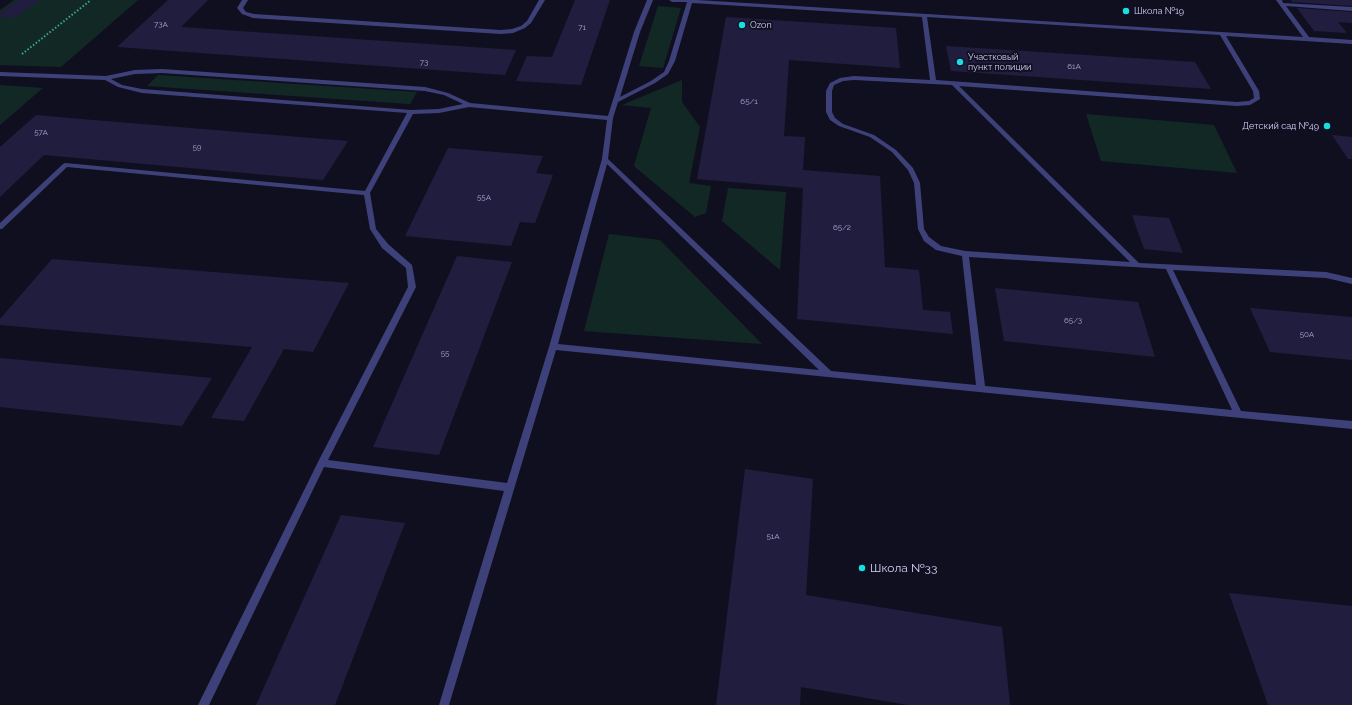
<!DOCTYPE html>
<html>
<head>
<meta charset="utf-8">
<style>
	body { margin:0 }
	canvas { display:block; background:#100f1f }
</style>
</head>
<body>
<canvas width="1352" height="705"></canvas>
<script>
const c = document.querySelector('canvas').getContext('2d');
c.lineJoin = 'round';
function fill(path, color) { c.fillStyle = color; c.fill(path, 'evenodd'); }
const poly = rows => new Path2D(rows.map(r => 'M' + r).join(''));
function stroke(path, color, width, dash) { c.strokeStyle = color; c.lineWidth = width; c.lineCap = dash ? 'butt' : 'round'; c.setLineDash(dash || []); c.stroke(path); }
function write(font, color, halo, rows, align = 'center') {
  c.font = font + ' Raleway,sans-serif'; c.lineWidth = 3.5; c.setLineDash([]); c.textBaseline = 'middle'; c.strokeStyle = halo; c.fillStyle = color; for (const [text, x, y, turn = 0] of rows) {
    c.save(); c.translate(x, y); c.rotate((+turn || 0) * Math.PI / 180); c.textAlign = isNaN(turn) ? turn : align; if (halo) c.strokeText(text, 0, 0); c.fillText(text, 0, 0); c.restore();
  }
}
const green = poly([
	[14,0,138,0,61,67,0,65,0,10],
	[658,6,681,8,663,68,639,66],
	[158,75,417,92,410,104,147,86],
	[682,80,682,102,700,127,689,183,711,186,706,213,695,217,634,166,651,108,622,105],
	[0,85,43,88,0,125],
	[1086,114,1214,125,1237,173,1101,161],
	[728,188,786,192,780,270,722,221],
	[609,234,660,240,762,344,584,331]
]);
const building = poly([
	[19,0,40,0,15,18,0,17,0,13],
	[168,0,208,0,181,27,516,50,505,75,117,47],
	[575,0,610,0,581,85,516,81,527,56,552,57],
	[1291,0,1352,0,1352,6,1292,2],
	[1297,8,1352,12,1352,23,1338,22,1347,33,1314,31],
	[726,17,896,28,900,68,789,60,784,136,805,137,803,170,880,176,885,267,919,270,923,310,950,312,953,334,797,319,803,188,697,179],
	[946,46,1195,62,1211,89,951,71],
	[36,115,81,119,348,141,323,180,44,155,0,197,0,147],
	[1332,135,1352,137,1352,159,1348,159],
	[448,148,543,156,536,173,553,175,535,223,520,222,511,246,405,236],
	[1132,215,1169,218,1183,253,1144,249],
	[457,256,512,262,439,455,373,447],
	[52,259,349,283,313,352,284,349,244,421,211,418,252,347,0,325,0,319],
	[995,288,1138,302,1155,357,1004,341],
	[1250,308,1352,317,1352,360,1270,352],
	[0,358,212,378,182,426,0,407],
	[745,469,813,479,806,595,1002,627,1010,705,908,705,801,687,800,705,716,705],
	[341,515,405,523,335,705,256,705],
	[1229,593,1352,606,1352,705,1268,705]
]);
const path = poly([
	[22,54,91,0]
]);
const service = poly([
	[242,0,248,0,243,8,246,12,254,14,501,30,512,29,521,26,527,21,539,0,545,0,531,23,525,28,513,33,501,34,253,18,242,14,237,8,242,0],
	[647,0,653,0,640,32,620,97,651,81,664,72,669,61,687,2,672,2,669,0,697,0,1303,37,1276,0,1282,0,1283,3,1352,7,1352,11,1286,6,1309,37,1352,40,1352,44,1226,36,1259,91,1260,99,1250,105,1237,106,959,86,1139,263,1326,272,1352,278,1352,284,1326,278,1173,270,1241,411,1352,421,1352,429,556,350,449,705,439,705,504,491,324,467,209,705,198,705,319,460,408,287,406,268,382,248,370,229,364,195,67,167,2,229,0,229,0,223,63,164,65,163,365,191,407,113,142,93,118,87,105,80,0,76,0,72,106,76,135,70,162,69,425,87,448,93,470,103,608,116,634,32,647,0],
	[692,3,922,17,930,80,854,76,840,78,830,83,826,91,826,112,830,120,839,126,870,137,892,152,908,170,914,183,918,229,924,241,936,250,962,256,976,385,831,371,608,159,613,118,618,102,655,83,668,74,675,61,692,3],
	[927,17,1220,35,1253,91,1254,98,1249,101,1237,102,936,80,927,17],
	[162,73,425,91,444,95,463,104,439,109,411,110,142,89,122,85,111,79,135,74,162,73],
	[854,80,952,85,1130,262,965,251,941,246,929,237,924,229,920,183,913,168,896,150,874,135,843,124,835,118,832,112,832,91,834,85,843,81,854,80],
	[469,107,607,120,602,159,549,347,507,483,328,460,416,287,412,265,388,244,376,229,370,193,413,114,439,113,469,107],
	[607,164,819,370,558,344,607,164],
	[969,257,1166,269,1232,410,985,386,969,257]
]);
const markers = [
	[1126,11,4,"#17dee1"],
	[742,25,4,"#17dee1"],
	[960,62,4,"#17dee1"],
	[1327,126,4,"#17dee1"],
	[862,568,4,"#17dee1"]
];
const numberNames = [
	["73А",161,25],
	["71",582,28],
	["73",424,63],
	["61А",1074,67],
	["65/1",749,102],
	["57А",41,133],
	["59",197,148],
	["55А",484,198],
	["65/2",842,228],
	["65/3",1073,321],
	["50А",1307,335],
	["55",445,354],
	["51А",773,537]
];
const farPoinames = [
	["Школа №19",1134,11],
	["Ozon",750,25],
	["Участковый",968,57],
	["пункт полиции",968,67],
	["Детский сад №49",1319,126,"right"]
];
const nearPoinames = [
	["Школа №33",870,568]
];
fill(green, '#122825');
fill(building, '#201d3e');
stroke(path, '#3aa696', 2, [1.5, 2]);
fill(service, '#3e4179');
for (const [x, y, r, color] of markers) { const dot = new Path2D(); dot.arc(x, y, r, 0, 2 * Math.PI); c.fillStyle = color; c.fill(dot); stroke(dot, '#100f1f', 1.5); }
write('8px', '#a6a4cb', null, numberNames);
write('9px', '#d2d1fa', '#100f1f', farPoinames, 'left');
write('12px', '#d2d1fa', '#100f1f', nearPoinames, 'left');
</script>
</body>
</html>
